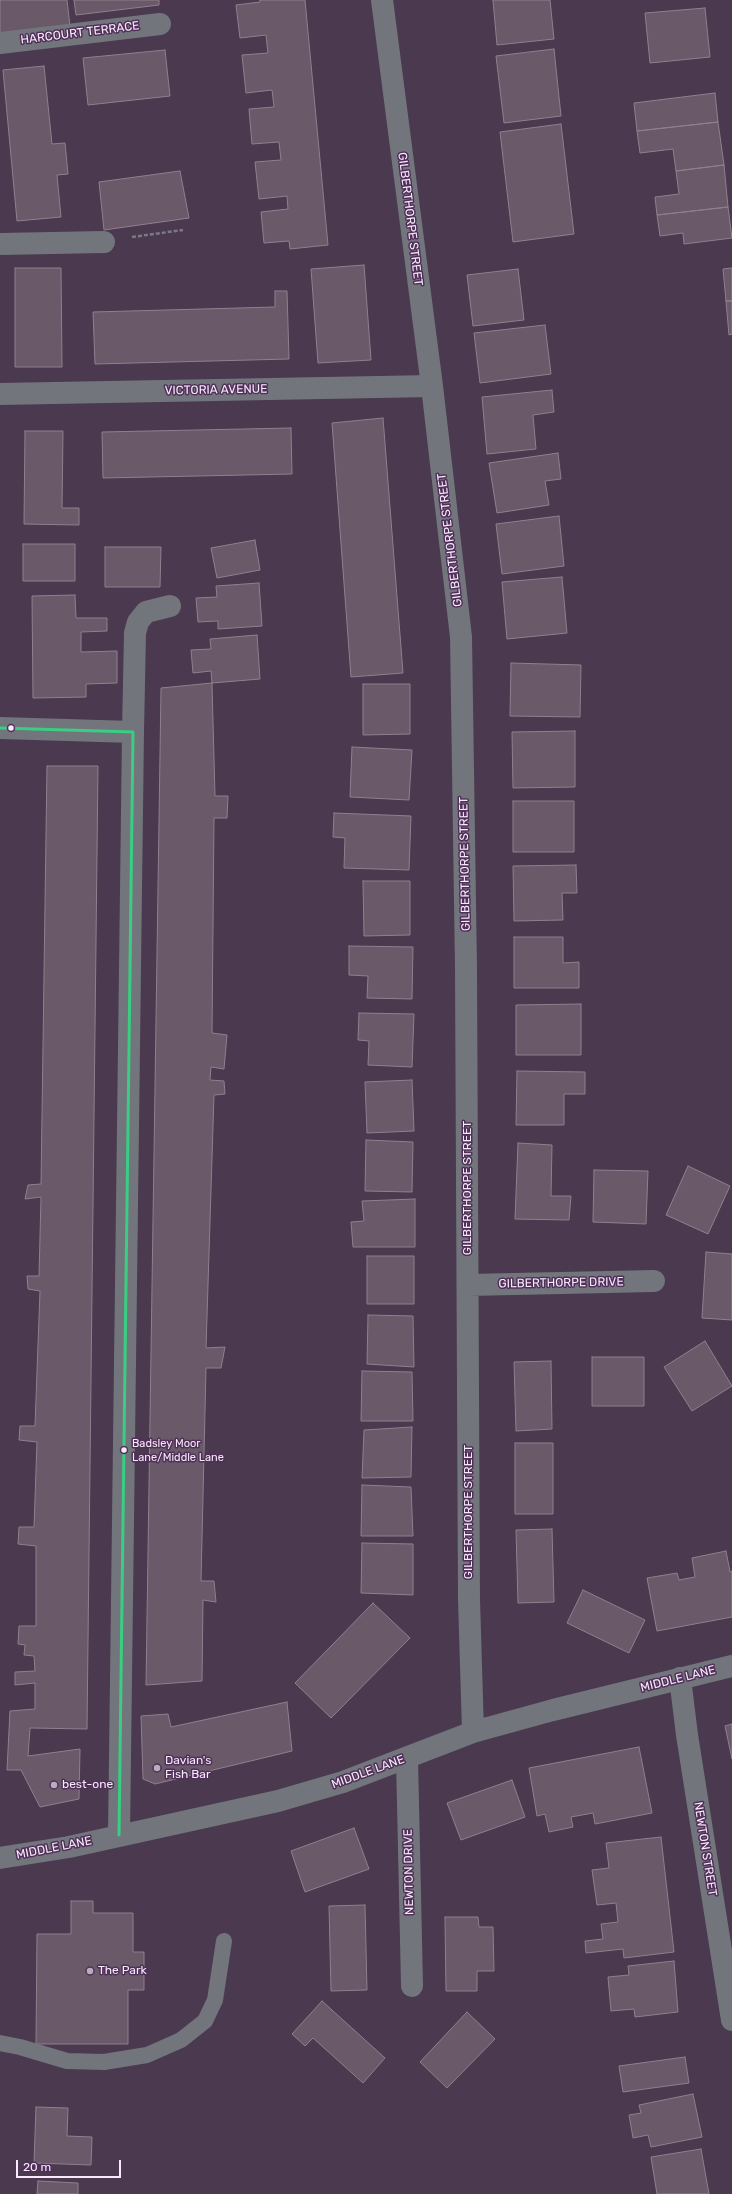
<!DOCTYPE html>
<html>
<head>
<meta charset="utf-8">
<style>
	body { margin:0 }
	#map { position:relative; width:732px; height:2194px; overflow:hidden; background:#4a394f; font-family:Rubik,sans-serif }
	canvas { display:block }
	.scale { position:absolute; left:16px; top:2160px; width:105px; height:18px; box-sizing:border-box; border:2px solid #f8e9fc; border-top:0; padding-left:5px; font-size:12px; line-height:14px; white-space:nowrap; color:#f8e9fc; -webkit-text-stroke:3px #503058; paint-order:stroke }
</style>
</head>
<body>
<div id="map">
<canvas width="732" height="2194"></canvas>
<div class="scale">20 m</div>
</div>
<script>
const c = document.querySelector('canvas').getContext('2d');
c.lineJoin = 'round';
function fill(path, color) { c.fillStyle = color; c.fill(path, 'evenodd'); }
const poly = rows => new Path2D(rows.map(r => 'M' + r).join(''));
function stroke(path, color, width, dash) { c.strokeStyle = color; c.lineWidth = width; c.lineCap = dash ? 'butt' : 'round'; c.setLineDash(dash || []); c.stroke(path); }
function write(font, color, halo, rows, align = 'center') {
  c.font = font + ' Rubik,sans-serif'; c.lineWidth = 3; c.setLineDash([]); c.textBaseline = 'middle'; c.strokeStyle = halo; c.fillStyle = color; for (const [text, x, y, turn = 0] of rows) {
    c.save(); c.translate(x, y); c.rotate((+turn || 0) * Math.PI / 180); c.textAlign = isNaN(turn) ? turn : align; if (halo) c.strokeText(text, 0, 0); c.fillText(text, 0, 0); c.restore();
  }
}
const building = poly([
	[0,0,67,0,70,26,0,34,0,0],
	[74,0,159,0,159,5,76,15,74,0],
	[260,0,305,0,328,245,290,249,289,241,264,243,261,212,288,209,287,196,259,199,255,162,281,160,279,142,252,144,249,109,274,107,272,90,246,93,242,55,268,53,266,35,240,38,236,5,260,2,260,0],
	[493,0,550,0,554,39,497,45,493,0],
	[705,8,710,57,650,63,645,13,705,8],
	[554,49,561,116,504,123,496,56,554,49],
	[165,50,170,96,88,105,83,58,165,50],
	[44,66,52,144,65,143,68,174,57,175,61,217,17,221,3,70,44,66],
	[715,93,718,122,637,131,634,103,715,93],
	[718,122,724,165,676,171,673,149,640,153,637,131,718,122],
	[561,124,574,234,513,242,500,132,561,124],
	[724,165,728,207,657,215,655,197,679,194,676,171,724,165],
	[180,171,189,218,104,230,99,182,180,171],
	[728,207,732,238,684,244,683,233,660,236,657,215,728,207],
	[364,265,371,360,318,363,311,269,364,265],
	[15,268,61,268,62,367,15,367,15,268],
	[732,268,732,301,726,301,723,269,732,268],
	[518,269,524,320,473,326,467,275,518,269],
	[275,291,287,291,289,359,95,364,93,312,275,307,275,291],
	[726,301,732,301,732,334,729,335,726,301],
	[545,325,551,374,480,383,474,333,545,325],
	[552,390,554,412,533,415,536,449,487,454,482,397,552,390],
	[383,418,403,673,351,677,332,423,383,418],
	[291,428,292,474,103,478,102,432,291,428],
	[25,431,63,431,62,508,79,508,79,525,24,524,25,431],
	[558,453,561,479,545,481,549,505,497,513,489,463,558,453],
	[559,516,564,566,502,574,496,524,559,516],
	[255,540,260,570,217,578,211,548,255,540],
	[23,544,75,544,75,581,23,581,23,544],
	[105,547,161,547,160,587,105,587,105,547],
	[562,577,567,633,507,639,502,582,562,577],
	[259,583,262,626,218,629,218,621,198,622,196,598,217,597,216,586,259,583],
	[75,595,76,618,107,618,107,631,81,632,81,652,117,651,117,683,86,684,86,697,33,698,32,596,75,595],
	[257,635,260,679,212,683,211,671,193,673,191,650,211,649,210,639,257,635],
	[511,663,581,665,580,717,510,716,511,663],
	[212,683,215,796,228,796,227,818,214,818,212,1033,227,1035,224,1069,211,1067,210,1080,224,1081,225,1094,214,1095,206,1348,225,1347,221,1368,206,1368,201,1581,214,1581,216,1602,203,1600,202,1681,146,1685,161,688,212,683],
	[363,684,410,684,410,734,363,735,363,684],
	[575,731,575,787,513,788,512,732,575,731],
	[352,747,412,750,409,800,350,797,352,747],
	[47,766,98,766,87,1729,30,1728,28,1756,80,1749,79,1799,40,1807,21,1770,7,1770,10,1711,35,1709,35,1683,15,1685,15,1672,35,1671,34,1656,24,1655,25,1645,18,1644,19,1626,36,1626,36,1546,18,1544,19,1527,34,1527,37,1442,19,1440,20,1426,35,1426,40,1291,28,1289,27,1276,39,1276,41,1197,25,1199,28,1185,41,1184,47,766],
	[513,801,574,801,574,852,513,852,513,801],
	[334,813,411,816,409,870,344,868,345,838,333,837,334,813],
	[576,865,577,893,562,893,563,920,514,921,513,866,576,865],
	[363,881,410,881,410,935,364,936,363,881],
	[514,937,563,937,563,963,579,962,579,988,514,988,514,937],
	[349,946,413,947,412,999,367,998,368,976,349,975,349,946],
	[581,1004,581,1055,516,1055,516,1005,581,1004],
	[359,1013,414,1014,412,1067,368,1065,369,1041,358,1040,359,1013],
	[517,1071,585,1072,585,1094,564,1094,564,1125,516,1125,517,1071],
	[412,1080,414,1131,367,1133,365,1082,412,1080],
	[366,1140,413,1142,412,1192,365,1191,366,1140],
	[518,1143,552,1145,551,1196,571,1196,569,1220,515,1219,518,1143],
	[688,1166,730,1186,708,1234,666,1215,688,1166],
	[594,1170,648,1171,646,1224,593,1222,594,1170],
	[415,1199,415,1247,353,1247,351,1222,364,1221,362,1201,415,1199],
	[706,1252,732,1254,732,1320,702,1318,706,1252],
	[367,1256,414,1256,414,1304,367,1304,367,1256],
	[368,1315,413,1316,414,1367,367,1364,368,1315],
	[705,1341,732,1386,692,1411,664,1367,705,1341],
	[592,1357,644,1357,644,1406,592,1406,592,1357],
	[551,1361,552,1429,516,1431,514,1362,551,1361],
	[362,1371,412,1372,413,1421,361,1421,362,1371],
	[412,1427,411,1477,362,1478,364,1430,412,1427],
	[515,1443,553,1443,553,1514,515,1514,515,1443],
	[362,1485,411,1487,413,1536,361,1536,362,1485],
	[552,1529,554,1602,518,1603,516,1530,552,1529],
	[362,1543,413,1544,413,1595,361,1593,362,1543],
	[726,1551,730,1572,732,1571,732,1617,657,1631,647,1578,677,1573,679,1580,695,1577,692,1558,726,1551],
	[583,1590,645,1620,629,1653,567,1623,583,1590],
	[373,1603,410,1638,331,1718,295,1683,373,1603],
	[287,1702,292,1751,155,1784,143,1779,141,1716,168,1714,171,1727,287,1702],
	[732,1724,732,1759,725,1726,732,1724],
	[639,1747,652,1813,595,1824,593,1813,571,1817,573,1827,549,1832,545,1814,537,1816,529,1768,639,1747],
	[512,1780,525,1817,461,1840,447,1803,512,1780],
	[354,1828,369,1869,305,1892,291,1851,354,1828],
	[661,1837,674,1952,624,1958,623,1949,586,1953,585,1941,603,1939,601,1924,618,1922,616,1903,597,1905,592,1870,609,1868,606,1843,661,1837],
	[71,1901,93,1901,93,1913,133,1913,133,1952,144,1952,144,1990,128,1990,128,2044,36,2044,37,1934,71,1934,71,1901],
	[365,1905,367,1990,331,1991,329,1906,365,1905],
	[445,1917,478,1917,479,1927,493,1927,494,1971,477,1971,477,1991,446,1991,445,1917],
	[674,1961,678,2012,635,2017,634,2009,611,2011,608,1977,629,1975,628,1966,674,1961],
	[322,2001,385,2058,363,2083,313,2038,305,2046,292,2034,322,2001],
	[467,2012,495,2039,447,2088,420,2062,467,2012],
	[685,2057,689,2083,623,2092,619,2066,685,2057],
	[693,2094,702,2137,651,2147,648,2135,633,2138,629,2115,641,2113,639,2105,693,2094],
	[36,2107,68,2108,67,2136,92,2137,91,2165,34,2163,36,2107],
	[701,2149,709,2194,657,2194,651,2157,701,2149],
	[38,2181,78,2183,78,2194,37,2194,38,2181]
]);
const path = poly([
	[132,237,183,230]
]);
const service = poly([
	[0,2043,20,2047,67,2061,104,2062,147,2055,181,2040,205,2021,215,2000,224,1941]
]);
const minor = poly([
	[382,0,432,386,461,637,466,968,469,1599,473,1732],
	[0,43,160,24],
	[0,244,104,242],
	[0,394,432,386],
	[0,728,133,732,119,1835],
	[133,732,135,633,138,622,146,612,170,606],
	[468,1285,654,1281],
	[680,1678,687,1735,732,2020],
	[407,1758,412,1986],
	[0,1858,69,1847,278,1801,343,1782,473,1732,553,1710,732,1666]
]);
const bus1 = poly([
	[0,728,133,732,119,1835]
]);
const markers = [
	[11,728,3.5,"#f8e9fc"],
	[124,1450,3.5,"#f8e9fc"],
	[157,1768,4,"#bbabbf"],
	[54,1785,4,"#bbabbf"],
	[90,1971,4,"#bbabbf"]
];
const busNames = [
	["Badsley Moor",132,1444],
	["Lane/Middle Lane",132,1458]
];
const streetNames = [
	["HARCOURT TERRACE",80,33,-7],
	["GILBERTHORPE STREET",410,219,83],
	["VICTORIA AVENUE",216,390,-1],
	["GILBERTHORPE STREET",450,540,-97],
	["GILBERTHORPE STREET",465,864,-91],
	["GILBERTHORPE STREET",468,1188,-90],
	["GILBERTHORPE DRIVE",561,1283,-1],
	["GILBERTHORPE STREET",469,1512,-90],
	["MIDDLE LANE",678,1679,-14],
	["MIDDLE LANE",368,1772,-20],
	["MIDDLE LANE",54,1848,-11],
	["NEWTON STREET",705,1849,81],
	["NEWTON DRIVE",409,1872,-91]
];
const poiNames = [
	["Davian's",165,1761],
	["Fish Bar",165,1775],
	["best-one",62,1785],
	["The Park",98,1971]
];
fill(building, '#695969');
stroke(building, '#917f8f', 1);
stroke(path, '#7b7982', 2.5, [4, 2]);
stroke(service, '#72757c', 16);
stroke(minor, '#72757c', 22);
stroke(bus1, '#3ace82', 3);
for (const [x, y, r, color] of markers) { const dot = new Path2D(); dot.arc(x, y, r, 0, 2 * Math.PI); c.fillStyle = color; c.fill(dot); stroke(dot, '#503058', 1.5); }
write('11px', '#f8e9fc', '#503058', busNames, 'left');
write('12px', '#f8e9fc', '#503058', streetNames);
write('12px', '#f8e9fc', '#503058', poiNames, 'left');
</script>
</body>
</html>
